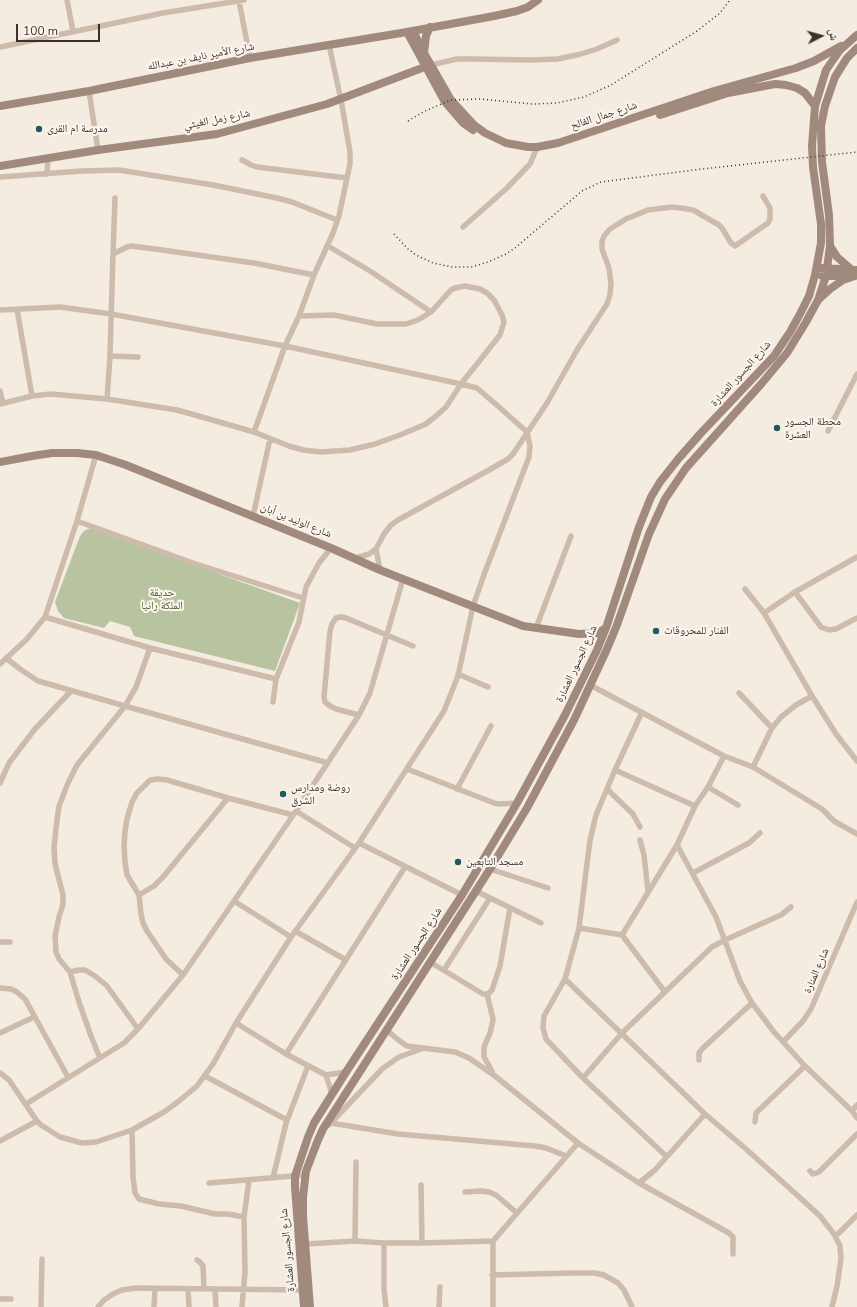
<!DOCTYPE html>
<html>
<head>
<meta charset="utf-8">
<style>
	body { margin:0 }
	#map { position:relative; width:857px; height:1307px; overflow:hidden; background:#f4ebe1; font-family:"Nunito Sans","Noto Naskh Arabic",sans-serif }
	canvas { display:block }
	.north { position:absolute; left:801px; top:16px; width:40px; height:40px; -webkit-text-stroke:3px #fbf5ee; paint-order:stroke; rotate:84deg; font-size:11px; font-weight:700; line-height:16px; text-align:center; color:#3b302b }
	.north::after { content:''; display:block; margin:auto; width:14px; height:18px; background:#3b302b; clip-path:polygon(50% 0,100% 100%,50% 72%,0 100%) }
	.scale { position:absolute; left:16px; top:24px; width:84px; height:18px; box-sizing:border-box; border:2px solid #3b302b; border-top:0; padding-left:5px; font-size:12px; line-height:14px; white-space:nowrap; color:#3b302b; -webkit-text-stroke:3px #fbf5ee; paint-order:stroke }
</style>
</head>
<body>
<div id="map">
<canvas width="857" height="1307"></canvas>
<div class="north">ش</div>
<div class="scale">100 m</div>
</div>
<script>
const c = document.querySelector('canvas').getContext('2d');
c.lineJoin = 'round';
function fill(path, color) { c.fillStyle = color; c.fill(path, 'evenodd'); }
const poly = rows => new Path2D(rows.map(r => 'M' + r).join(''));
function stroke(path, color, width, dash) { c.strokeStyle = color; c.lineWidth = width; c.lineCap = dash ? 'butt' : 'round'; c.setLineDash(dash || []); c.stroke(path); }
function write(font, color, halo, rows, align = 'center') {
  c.font = font + ' "Nunito Sans","Noto Naskh Arabic",sans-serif'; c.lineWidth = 4; c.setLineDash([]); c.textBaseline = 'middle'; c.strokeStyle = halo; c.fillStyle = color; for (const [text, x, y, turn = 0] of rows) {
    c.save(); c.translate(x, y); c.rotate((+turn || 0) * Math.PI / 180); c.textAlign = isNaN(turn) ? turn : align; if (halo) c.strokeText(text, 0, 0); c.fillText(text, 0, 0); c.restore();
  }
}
const green = poly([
	[90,528,300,603,275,671,134,636,130,627,110,621,104,628,64,618,58,611,55,602,80,536,84,531]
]);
const street = poly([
	[67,0,73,31],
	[239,1,250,58],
	[0,47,163,13,244,0],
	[431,65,457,59,470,59,531,60,558,59,581,54,597,49,617,40],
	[89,91,98,150],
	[242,160,251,165,257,167,347,178],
	[47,174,48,158],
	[0,177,82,171,119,170,213,185,277,198,292,202,337,220],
	[463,227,507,188,530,164,536,150],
	[328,246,370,271,431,312],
	[113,254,115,198],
	[17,309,32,396],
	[0,310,60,307,111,314,285,346,461,384,477,388,499,407,527,432,530,446,529,457,485,572,473,606,458,676,444,711,359,843,291,937,236,1023,213,1064,197,1086,179,1101,164,1112,132,1130,96,1142,82,1143,60,1137,41,1125,37,1121,9,1080,0,1073],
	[110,356,138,357],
	[0,391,3,403],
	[107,399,110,356,113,254,127,247,131,246,155,249,254,263,314,275],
	[0,404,32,396,51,394,107,399,177,410,195,415,254,432,289,446,303,450,321,452,350,450,375,444,400,435,426,424,436,416,446,407,461,384,500,335,504,322,502,315,494,300,487,293,480,289,465,286,455,288,451,290,431,312,418,320,406,324,377,324,334,315,299,316],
	[828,431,857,374],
	[254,432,285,346,299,316,314,275,333,233,339,216,350,164,350,152,341,100,329,45],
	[253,516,270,439],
	[77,521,193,563,303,598],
	[376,549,380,570],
	[356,558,369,554,376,549,384,534,391,525,398,520,489,470,508,459,513,454,547,403,577,350,607,304,610,295,611,283,609,268,602,249,602,242,604,236,610,229,626,219,648,210,672,207,681,208,693,210,719,225,722,228,731,243,735,246,768,223,770,219,770,208,763,196],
	[745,589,764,613,812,696,836,734,857,761],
	[795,592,821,627,829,630,836,629,857,618],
	[764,613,795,592,857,557],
	[45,617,150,648,276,679],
	[536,628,571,536],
	[6,658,20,669,38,681,125,706,328,763],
	[0,664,27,639,45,617,77,521,96,455],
	[458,674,488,687],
	[590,685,724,756,753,767,822,809,834,821,857,834],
	[739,693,772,728],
	[273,702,276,679,299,622,306,587,319,563,331,548],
	[642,712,615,770,596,815,590,840,579,928,565,979,544,1016,543,1028,546,1039,583,1078,666,1156],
	[359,715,336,709,330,706,325,702,324,697,330,631,332,624,336,618,341,617,346,618,413,646],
	[753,767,772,728,781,717,796,705,812,696],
	[407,769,494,803,498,804,517,803],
	[615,770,695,806],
	[0,783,9,763,35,729,71,691],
	[708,787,738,805],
	[457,789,491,726],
	[607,789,633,814,640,827],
	[296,811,355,848],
	[640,840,644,855,648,891],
	[359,843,462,895],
	[677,845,716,917,740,981,752,1003,774,1032,805,1066,852,1111,857,1118],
	[490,869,548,888],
	[693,873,749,843,760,833],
	[476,891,541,923],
	[139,895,154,886,163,877,228,798],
	[234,901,291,937],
	[579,928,622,935,665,992],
	[295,931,346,960],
	[622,935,677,845,695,806,708,787,724,756],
	[0,942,10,942],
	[430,962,478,991,483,994,487,994,489,993,492,990,500,966,510,908],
	[444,970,490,898],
	[70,972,79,970,85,970,95,976,107,986,138,1029],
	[183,975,166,959,147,931,143,923,141,914,139,895,127,875,125,862,124,846,125,831,127,819,132,802,137,793,150,780,158,779,167,780,228,798,293,815],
	[565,979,705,1114,746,1149,797,1195,820,1216,834,1234,840,1246,841,1259,837,1286,832,1307],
	[0,988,11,989,17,992,25,999,68,1077],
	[487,994,493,1019,492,1025,490,1033,484,1047,484,1057,492,1071],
	[236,1023,286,1054,326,1075,346,1072],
	[387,1030,397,1039,407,1046,455,1052,469,1058,495,1076,578,1143,639,1183,655,1170,705,1114],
	[0,1033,34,1017],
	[783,1042,803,1021,811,1009,857,902],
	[286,1054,405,867],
	[100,1058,91,1036,79,1002,70,972,59,959,56,952,55,936,59,917,63,904,63,895,55,864,54,847,57,820,59,806,68,783,77,765,125,706,136,687,150,648],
	[699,1060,699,1053,702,1049,752,1003],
	[326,1075,332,1094],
	[205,1076,287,1120],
	[583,1078,622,1033,712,947,725,940,781,915,791,907],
	[26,1104,124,1043,138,1029,183,975,296,811,359,715,370,693,374,679,403,579],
	[852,1111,857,1105],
	[755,1122,756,1113,805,1066],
	[331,1123,398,1134,535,1146,546,1148,566,1156],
	[329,1125,382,1069,399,1057,421,1049],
	[132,1130,133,1177,135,1193,139,1199,159,1204,181,1206,215,1214,228,1214,244,1217],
	[0,1141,37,1121],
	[810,1171,813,1174,819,1172,857,1134],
	[273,1178,286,1123,308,1066],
	[209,1183,305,1175],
	[639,1183,729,1233,733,1237,733,1254],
	[421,1185,422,1243],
	[465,1192,481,1191,489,1192,496,1195,517,1213],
	[836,1236,857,1215],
	[355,1241,356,1162],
	[384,1243,384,1289,386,1307],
	[306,1244,355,1241,384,1243,422,1243,493,1241],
	[197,1260,200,1262,203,1266,204,1289],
	[492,1275,573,1273,594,1273,604,1275,618,1283,624,1290,632,1307],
	[188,1289,189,1307],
	[215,1289,216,1307],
	[0,1299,11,1299],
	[41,1307,42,1259],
	[98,1307,104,1300,113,1294,122,1290,136,1288,303,1290],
	[154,1307,155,1289],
	[242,1307,245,1272,244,1217,249,1180],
	[439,1307,440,1287],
	[493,1307,493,1241,578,1143]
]);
const secondary = poly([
	[413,31,424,53,451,100,474,125,485,133,506,143,528,147,537,147,558,143,714,91,796,68,814,61,841,46],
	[407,32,445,102,463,123,473,130],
	[424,53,426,36,430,27],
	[0,106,89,91,250,58,407,32,494,16,517,11,528,7,538,0],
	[660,115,728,93,775,84,786,85,797,88,805,93,815,106],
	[0,166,98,150,217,134,327,104,430,65],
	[830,246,837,257,852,270],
	[822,268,857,270],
	[822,276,848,276],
	[818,300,830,289,843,280,855,276],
	[0,462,32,456,52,453,77,453,96,455,126,465,331,548,380,570,523,626,579,634,598,633,606,628],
	[304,1307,295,1187,295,1176,308,1137,314,1123,346,1072,462,895,517,803,565,715,597,650,606,628,639,527,651,497,660,482,679,458,701,433,774,356,790,332,800,314,809,296,815,275,821,243,821,224,813,167,812,146,815,106,826,70,840,50,857,35],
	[310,1307,303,1216,303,1197,306,1171,318,1140,323,1129,490,869,527,808,574,720,607,649,617,625,649,534,665,499,686,468,762,383,787,353,806,322,818,300,826,276,830,246,829,215,822,162,821,126,825,106,835,77,847,58,857,48]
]);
const rail = poly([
	[408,121,425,111,451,100,479,99,533,104,557,103,584,97,611,85,697,31,720,13,730,0],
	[394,234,408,249,416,255,433,263,452,267,471,267,488,262,506,254,515,248,582,191,601,182,702,169,857,152]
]);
const markers = [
	[39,129,4,"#1f5a5e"],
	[777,428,4,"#1f5a5e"],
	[656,631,4,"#1f5a5e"],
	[283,794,4,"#1f5a5e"],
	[458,862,4,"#1f5a5e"]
];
const streetNames = [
	["شارع الأمير نايف بن عبدالله",201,57,-11],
	["شارع جمال الفالح",604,116,-18],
	["شارع زمل الغيثي",217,120,-11],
	["شارع الجسور العشارة",741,374,-48],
	["شارع الوليد بن أبان",296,521,22],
	["شارع الجسور العشارة",577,664,-65],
	["شارع الجسور العشارة",417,944,-57],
	["شارع المنارة",817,971,-67],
	["شارع الجسور العشارة",288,1250,-95]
];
const poiNames = [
	["مدرسة ام القرى",47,129],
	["محطة الجسور",785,422],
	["العشرة",785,435],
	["الفنار للمحروقات",664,631],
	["روضة ومدارس",291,788],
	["الشرق",291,801],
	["مسجد التابعين",466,862]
];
const parkNames = [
	["حديقة",162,593],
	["الملكة رانيا",162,606]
];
fill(green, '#b8c4a0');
stroke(street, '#cdbbac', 5.5);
stroke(secondary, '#a18a7d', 8);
stroke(rail, '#3b302b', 1.5, [1, 3]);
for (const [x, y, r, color] of markers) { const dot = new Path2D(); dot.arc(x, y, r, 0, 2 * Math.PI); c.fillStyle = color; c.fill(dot); stroke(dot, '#fbf5ee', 1.5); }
write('11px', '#3b302b', '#fbf5ee', streetNames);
write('11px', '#3b302b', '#fbf5ee', poiNames, 'left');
write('11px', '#4a5a2e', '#fbf5ee', parkNames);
</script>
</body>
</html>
